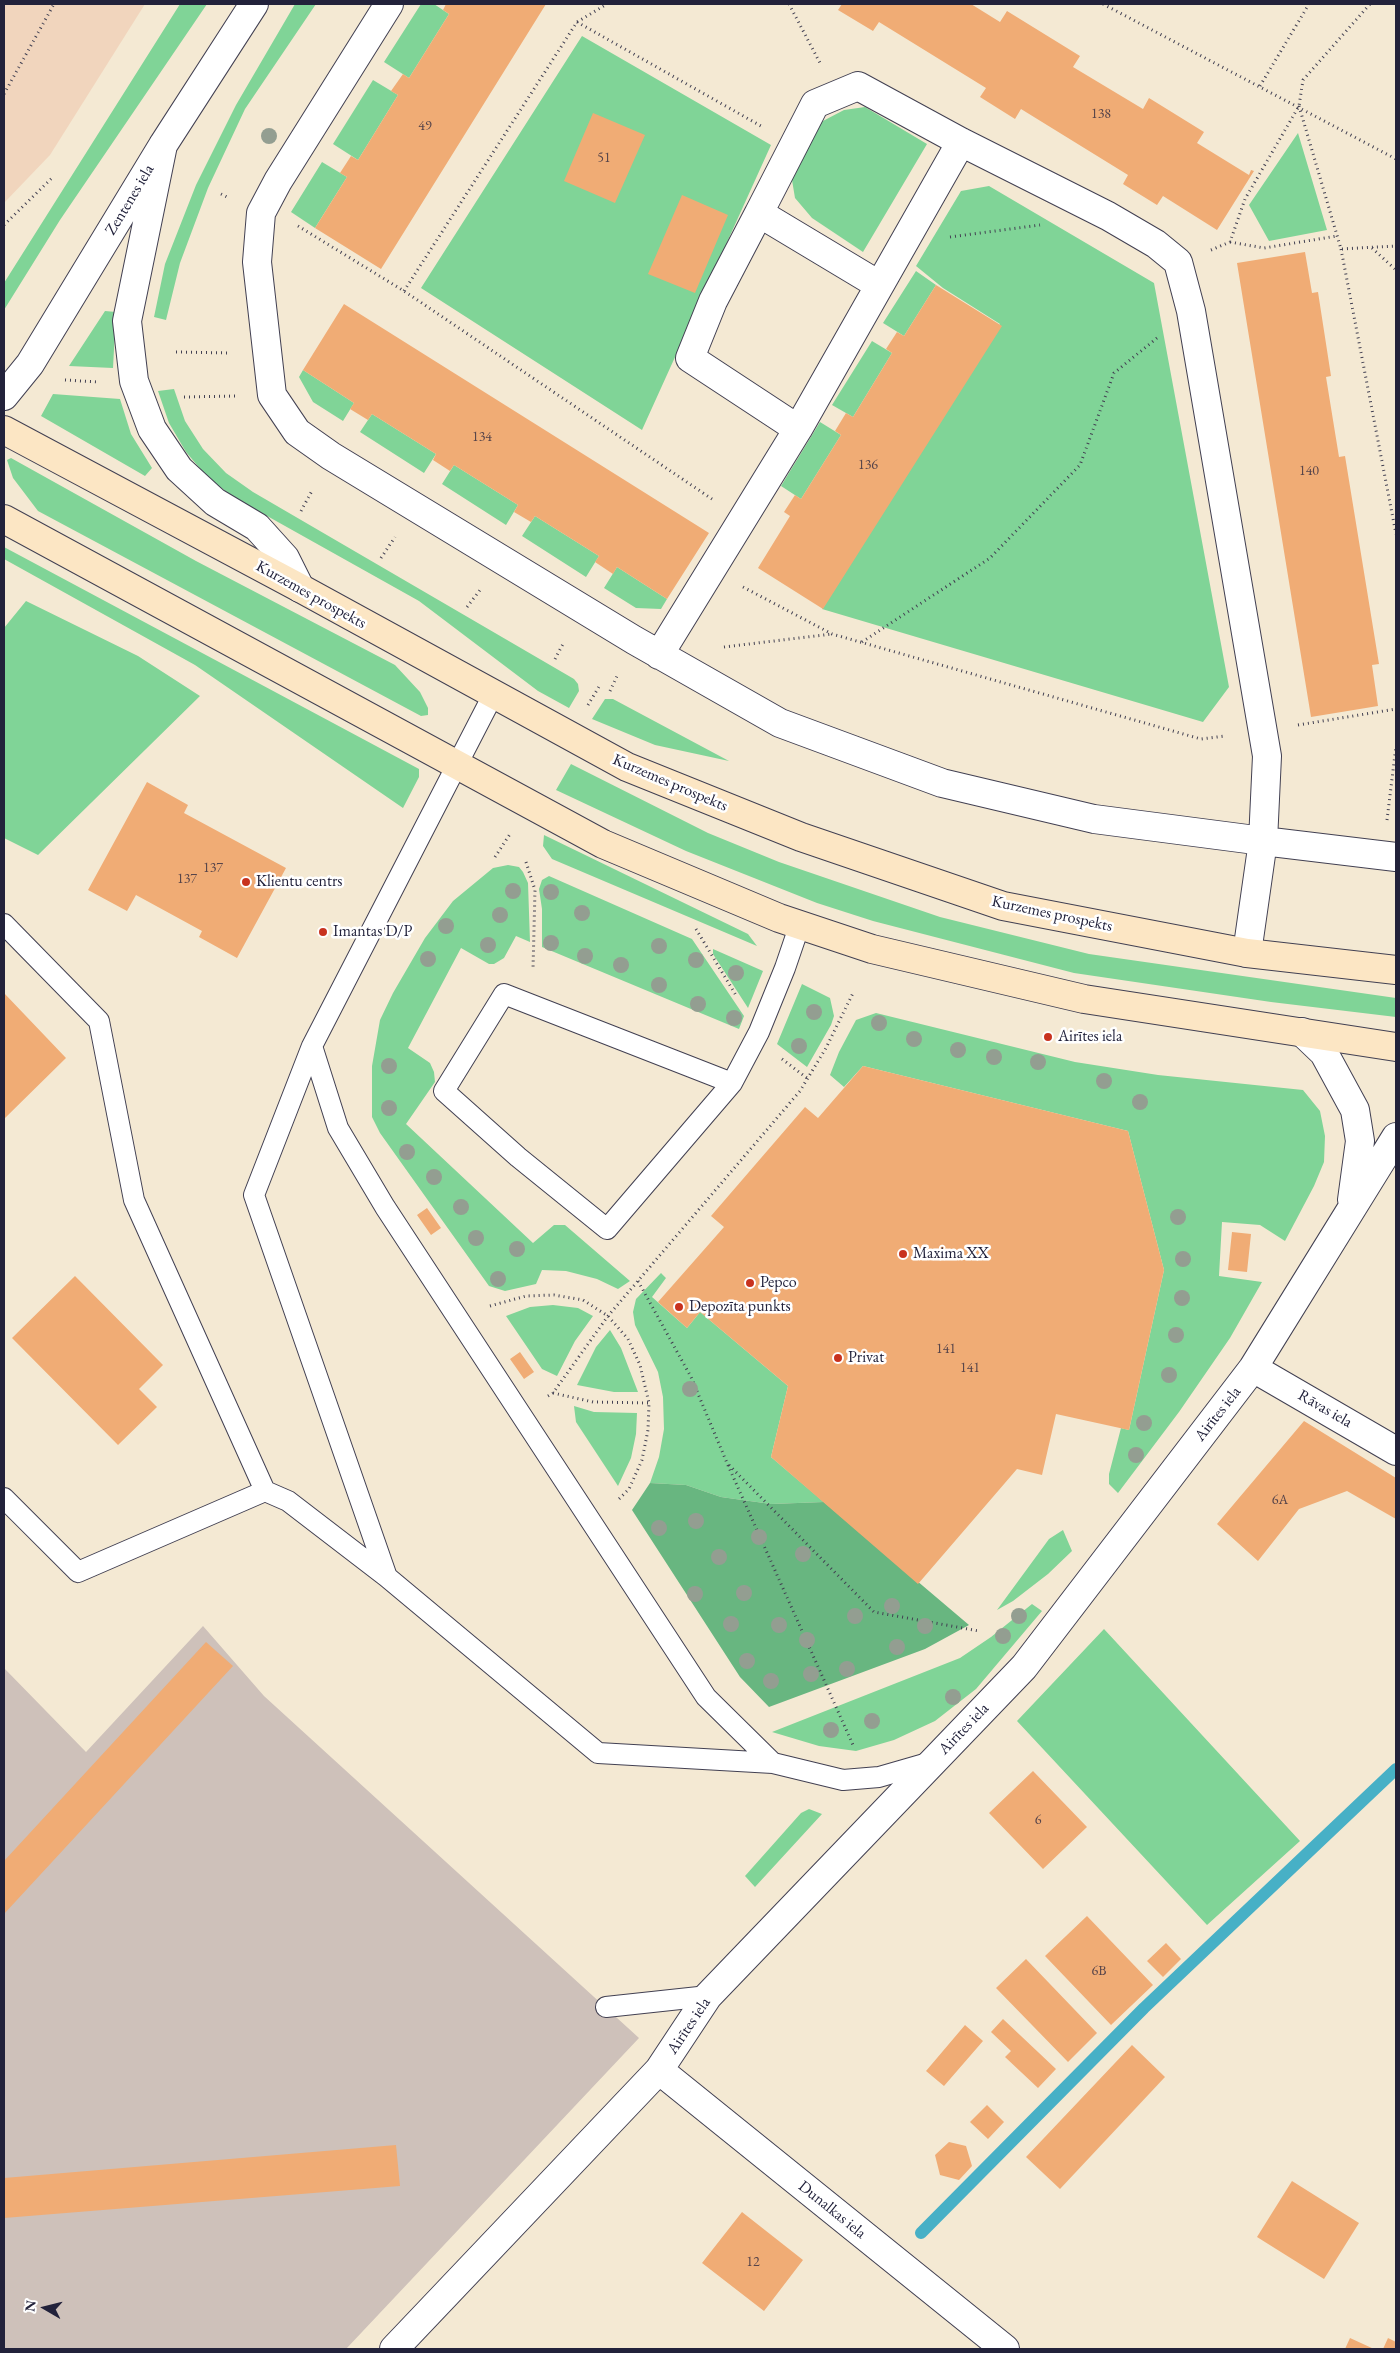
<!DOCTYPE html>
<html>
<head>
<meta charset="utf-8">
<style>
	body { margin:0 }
	#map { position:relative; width:1400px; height:2353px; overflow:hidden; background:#f4e9d3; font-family:"EB Garamond",serif }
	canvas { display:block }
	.frame { position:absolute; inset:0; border:5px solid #22223b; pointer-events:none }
	.north { position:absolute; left:20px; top:2283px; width:50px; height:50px; -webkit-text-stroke:4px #fff; paint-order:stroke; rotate:278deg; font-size:14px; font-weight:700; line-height:20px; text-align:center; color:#22223b }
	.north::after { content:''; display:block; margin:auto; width:18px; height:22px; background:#22223b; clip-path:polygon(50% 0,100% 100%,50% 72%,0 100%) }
</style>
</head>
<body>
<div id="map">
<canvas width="1400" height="2353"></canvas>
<div class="frame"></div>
<div class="north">N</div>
</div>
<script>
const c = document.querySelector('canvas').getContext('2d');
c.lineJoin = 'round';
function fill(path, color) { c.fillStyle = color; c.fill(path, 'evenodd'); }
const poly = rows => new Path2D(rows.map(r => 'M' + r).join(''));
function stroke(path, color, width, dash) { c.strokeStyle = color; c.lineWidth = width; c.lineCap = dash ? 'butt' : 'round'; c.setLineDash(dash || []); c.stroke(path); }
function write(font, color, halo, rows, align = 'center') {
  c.font = font + ' "EB Garamond",serif'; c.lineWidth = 5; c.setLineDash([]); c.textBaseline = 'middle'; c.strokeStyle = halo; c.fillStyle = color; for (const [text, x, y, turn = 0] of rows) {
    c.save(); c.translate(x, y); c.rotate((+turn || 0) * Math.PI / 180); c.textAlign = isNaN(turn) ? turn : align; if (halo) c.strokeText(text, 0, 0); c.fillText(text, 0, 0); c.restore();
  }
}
const built = poly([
	[4,4,145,4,50,155,4,203]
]);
const industrial = poly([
	[203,1626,264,1696,639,2038,346,2349,4,2349,4,1668,86,1752]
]);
const green = poly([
	[180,4,207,4,60,220,4,310,4,283],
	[295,4,316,4,245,109,208,188,180,263,166,320,154,317,165,264,196,185,236,105],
	[421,4,434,4,449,14,409,78,384,62],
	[582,36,771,145,642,430,421,288],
	[373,80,398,95,358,160,333,144],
	[865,107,927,144,863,252,812,218,795,198,791,174,821,122,844,110],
	[1298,133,1327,230,1269,241,1249,205],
	[322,162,347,177,315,228,291,212],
	[989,186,1154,283,1229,687,1203,722,822,609,1000,324,943,288,916,266,961,191],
	[916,271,936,285,904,336,883,323],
	[105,311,116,312,113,368,69,366],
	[872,341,892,353,853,417,832,405],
	[303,370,354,403,343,421,313,402,299,377],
	[174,389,185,421,203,449,226,473,253,492,574,679,578,684,579,691,569,708,538,691,419,601,235,498,208,478,186,452,169,423,158,391],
	[53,394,120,399,131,434,152,468,145,476,41,416],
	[372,414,436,454,424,473,360,432],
	[820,422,841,435,801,499,781,486],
	[11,458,196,561,395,665,420,692,428,708,428,715,421,716,38,511,13,478,7,460],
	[454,465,518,505,506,525,442,484],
	[535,516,599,556,586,577,522,536],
	[4,547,419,769,419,777,403,808,195,665,4,559],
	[617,567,667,599,661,609,636,608,604,588],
	[26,601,138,656,200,696,38,855,4,838,4,628],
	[605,699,613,699,729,761,655,745,592,719],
	[571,764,708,833,779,862,940,917,1089,954,1396,998,1396,1017,1271,1002,1074,973,873,921,817,903,686,851,556,790],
	[544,835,748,934,757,946,552,859,543,846],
	[508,865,519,867,523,872,528,883,530,942,516,936,504,958,494,964,489,964,461,948,408,1048,430,1063,434,1072,435,1082,406,1124,533,1243,554,1225,565,1225,630,1281,618,1289,597,1279,566,1271,542,1270,536,1284,505,1291,489,1286,380,1133,372,1117,372,1066,380,1020,393,993,425,938,453,901,493,868],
	[549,876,692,939,744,1016,739,1029,542,947,542,909,539,889,542,880],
	[713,949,763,971,748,1008,713,954],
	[802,984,830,998,834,1016,831,1025,807,1067,777,1044],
	[876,1013,1075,1062,1158,1075,1303,1090,1320,1111,1325,1136,1324,1162,1314,1186,1285,1241,1260,1225,1222,1222,1219,1276,1262,1282,1230,1338,1179,1412,1118,1493,1109,1484,1109,1474,1121,1428,1129,1430,1164,1270,1128,1131,863,1066,844,1087,830,1075,839,1052,856,1020],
	[661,1273,666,1278,652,1297,687,1328,700,1312,788,1386,771,1457,824,1502,771,1504,721,1497,686,1485,650,1483,659,1457,664,1429,663,1397,658,1372,635,1325,633,1312,636,1299],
	[553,1305,578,1308,593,1316,575,1341,557,1376,542,1369,506,1316,530,1307],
	[610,1330,621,1348,638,1392,614,1392,577,1385,596,1347],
	[574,1406,594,1412,637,1413,636,1434,631,1458,618,1486,576,1422],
	[1063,1530,1072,1551,1048,1574,1013,1601,997,1610,1049,1539],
	[1032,1604,1042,1611,976,1689,935,1721,894,1740,856,1751,819,1746,772,1732,960,1658,991,1637],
	[1104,1629,1300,1841,1207,1925,1017,1721],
	[809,1809,822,1814,755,1887,745,1876,801,1813]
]);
const forest = poly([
	[650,1483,686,1485,721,1497,771,1504,824,1502,969,1625,925,1649,769,1707,740,1677,632,1510]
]);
const stream = poly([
	[921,2233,1144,2008,1396,1769]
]);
const building = poly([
	[446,4,546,4,381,269,315,228,347,177,340,173,351,156,358,160,398,95,391,91,403,74,409,78,449,14,443,10],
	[842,4,971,4,1000,22,1007,11,1080,56,1073,67,1143,109,1149,98,1204,132,1197,143,1249,175,1251,170,1254,171,1217,230,1163,196,1157,205,1123,184,1128,175,1021,109,1015,119,980,97,986,88,879,22,873,31,838,10],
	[593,113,645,135,615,203,564,181],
	[682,195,728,215,695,293,648,274],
	[1305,252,1312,293,1318,292,1331,376,1326,377,1339,457,1345,456,1379,664,1372,665,1378,706,1311,717,1237,263],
	[936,285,1002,326,823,609,758,568,790,516,784,512,795,495,801,499,841,435,835,431,846,413,853,417,892,353,886,349,897,332,904,336],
	[344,304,709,533,667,599,617,567,613,574,595,562,599,556,535,516,531,522,514,512,518,505,454,465,450,471,433,460,436,454,372,414,368,420,350,409,354,403,303,370],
	[147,782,188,805,184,813,286,868,237,958,199,937,202,931,136,895,127,911,88,890],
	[4,993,66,1058,4,1119],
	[863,1066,1128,1131,1164,1270,1129,1430,1056,1414,1042,1475,1017,1469,918,1584,771,1457,788,1386,700,1312,687,1328,658,1302,724,1227,711,1216,805,1107,818,1118],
	[427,1208,441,1228,431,1235,417,1215],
	[1232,1232,1251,1234,1247,1272,1228,1270],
	[75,1276,163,1365,139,1389,157,1407,118,1445,12,1338],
	[520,1352,534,1372,524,1379,510,1359],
	[1304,1421,1396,1478,1396,1519,1347,1491,1299,1509,1258,1561,1217,1524],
	[206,1642,233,1666,4,1914,4,1861],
	[1033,1771,1087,1827,1043,1869,989,1813],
	[1087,1916,1153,1985,1111,2025,1045,1956],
	[1166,1943,1181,1959,1163,1977,1147,1961],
	[1026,1959,1097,2033,1068,2062,996,1988],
	[1003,2019,1056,2069,1038,2088,1005,2057,1011,2051,991,2032],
	[965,2025,983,2041,944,2086,926,2071],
	[1132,2045,1165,2077,1060,2189,1026,2157],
	[987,2105,1004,2122,988,2139,970,2122],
	[949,2142,966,2146,972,2166,959,2180,940,2175,935,2155],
	[396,2145,400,2186,4,2218,4,2178],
	[1292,2181,1359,2223,1324,2279,1257,2237],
	[742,2212,803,2260,764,2311,702,2263],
	[1350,2338,1374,2349,1345,2349],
	[1388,2338,1396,2342,1396,2349,1383,2349]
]);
const path = poly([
	[789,4,820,63],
	[1103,4,1396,159],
	[577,22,761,126],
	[1260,86,1309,4],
	[4,94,54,4],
	[1299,106,1341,249,1396,246],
	[221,194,227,197],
	[4,225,54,176],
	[298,226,404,291,712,499],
	[950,237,1040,225],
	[1230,242,1264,248,1337,236],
	[1372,248,1396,270],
	[1341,249,1396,534],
	[1211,250,1230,242,1245,199,1299,106,1303,80,1370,4],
	[404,291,577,22,607,4],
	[176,352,230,353],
	[65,380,98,382],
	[184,397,236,396],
	[301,511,313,489],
	[381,558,395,537],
	[743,587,832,634,1201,739,1225,736],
	[467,607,480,590],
	[862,642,990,558,1080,465,1114,373,1157,338],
	[724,647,832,634],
	[555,659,564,642],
	[610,691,618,674],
	[588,705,600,685],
	[1298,725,1396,709],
	[1387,820,1396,746],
	[495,857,510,834],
	[526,862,535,890,533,969],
	[696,929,737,997],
	[782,1059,807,1078],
	[638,1281,691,1377,727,1463,853,1745],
	[490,1306,526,1296,554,1295,583,1300,608,1316,628,1339,640,1365,649,1403,648,1430,642,1460,629,1489,617,1501],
	[553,1393,593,1402,649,1403],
	[548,1396,553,1393,608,1316,800,1091,826,1048,854,991],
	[729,1465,874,1612,979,1631]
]);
const service = poly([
	[4,924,99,1021,134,1200,265,1491,288,1501,387,1577,598,1753,773,1763,843,1780,879,1777,931,1762],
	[312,1046,338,1128,385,1207,706,1697,773,1763],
	[732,1083,504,994,444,1091,518,1157,607,1229,732,1083,759,1032,785,968,800,924],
	[4,1498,78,1572,265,1491],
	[387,1577,254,1195,312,1046,493,695],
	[606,2007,708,1996]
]);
const minor = poly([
	[389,4,278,181,261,213,257,262,272,395,297,432,331,456,634,640,780,723,942,783,1094,819,1263,841,1247,953],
	[759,213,713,301,690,358,798,429],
	[879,285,759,213,815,104,858,86,961,142,1108,216,1156,244,1178,262,1191,311,1267,756,1263,841,1396,857],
	[659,655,798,429,961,142],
	[1302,1032,1324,1053,1355,1110,1360,1141,1352,1200],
	[1253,1368,1396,1451],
	[659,2070,1005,2349],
	[394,2349,659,2070,708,1996,1024,1667,1253,1368,1396,1137]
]);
const tertiary = poly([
	[163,145,127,321,134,381,152,429,179,469,215,502,257,527,285,558,300,588],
	[4,396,30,364,163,145,254,4]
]);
const secondary = poly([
	[4,430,300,588,627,767,801,837,1003,906,1247,953,1396,970],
	[4,519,603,844,779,918,872,949,1084,999,1396,1047]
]);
const trees = [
	[269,136],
	[513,891],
	[551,892],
	[582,913],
	[500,915],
	[446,926],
	[551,943],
	[488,945],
	[659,946],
	[585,956],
	[428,959],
	[696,960],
	[621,965],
	[736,973],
	[659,985],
	[698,1004],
	[814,1012],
	[734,1018],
	[879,1023],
	[914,1039],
	[799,1046],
	[958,1050],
	[994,1057],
	[1038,1062],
	[389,1066],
	[1104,1081],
	[1140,1102],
	[389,1108],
	[407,1152],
	[434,1177],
	[461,1207],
	[1178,1217],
	[476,1238],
	[517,1249],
	[1183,1259],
	[498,1279],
	[1182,1298],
	[1176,1335],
	[1169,1375],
	[690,1389],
	[1144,1423],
	[1136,1455],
	[696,1521],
	[659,1528],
	[759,1537],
	[803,1554],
	[719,1557],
	[744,1593],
	[695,1594],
	[892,1606],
	[855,1616],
	[1019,1616],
	[731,1624],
	[779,1625],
	[925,1626],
	[1003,1636],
	[807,1640],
	[897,1647],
	[747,1661],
	[847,1669],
	[811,1674],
	[771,1681],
	[953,1697],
	[872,1721],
	[831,1730]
];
const markers = [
	[246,882,5,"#c8321e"],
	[323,932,5,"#c8321e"],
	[1048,1037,5,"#c8321e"],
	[903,1254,5,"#c8321e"],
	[750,1283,5,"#c8321e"],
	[679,1307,5,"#c8321e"],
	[838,1358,5,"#c8321e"]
];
const numberNames = [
	["138",1101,114],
	["49",425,126],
	["51",604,158],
	["134",482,437],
	["136",868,465],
	["140",1309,471],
	["137",213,868],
	["137",187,879],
	["141",946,1349],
	["141",970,1368],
	["6A",1280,1500],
	["6",1038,1820],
	["6B",1099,1971],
	["12",753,2262]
];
const streetNames = [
	["Zentenes iela",130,200,-59],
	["Kurzemes prospekts",311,595,29],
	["Kurzemes prospekts",670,783,23],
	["Kurzemes prospekts",1052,914,12],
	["Rāvas iela",1325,1409,30],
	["Airītes iela",1218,1414,-52],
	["Airītes iela",964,1729,-46],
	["Airītes iela",689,2026,-56],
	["Dunalkas iela",832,2210,39]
];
const poiNames = [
	["Klientu centrs",256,882],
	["Imantas D/P",333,932],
	["Airītes iela",1058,1037],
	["Maxima XX",913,1254],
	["Pepco",760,1283],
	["Depozīta punkts",689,1307],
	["Privat",848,1358]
];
fill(built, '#f1d5bd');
fill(industrial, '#cec1ba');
fill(green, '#80d497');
fill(forest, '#68b680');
stroke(stream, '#47b0c6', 12);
fill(building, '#f0ac75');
stroke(service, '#424052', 22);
stroke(minor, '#424052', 30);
stroke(tertiary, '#424052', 30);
stroke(secondary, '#424052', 30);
stroke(path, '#424052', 3, [1, 4]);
stroke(service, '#fff', 20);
stroke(minor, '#fff', 28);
stroke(tertiary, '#fff', 28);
stroke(secondary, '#fce6c4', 28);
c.fillStyle = '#939e91';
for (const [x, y] of trees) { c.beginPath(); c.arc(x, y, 8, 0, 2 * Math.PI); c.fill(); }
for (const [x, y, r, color] of markers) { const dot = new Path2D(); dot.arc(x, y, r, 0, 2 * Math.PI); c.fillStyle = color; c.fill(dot); stroke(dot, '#fff', 2); }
write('14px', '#56444a', null, numberNames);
write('16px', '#22223b', '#fff', streetNames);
write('16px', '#22223b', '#fff', poiNames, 'left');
</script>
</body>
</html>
